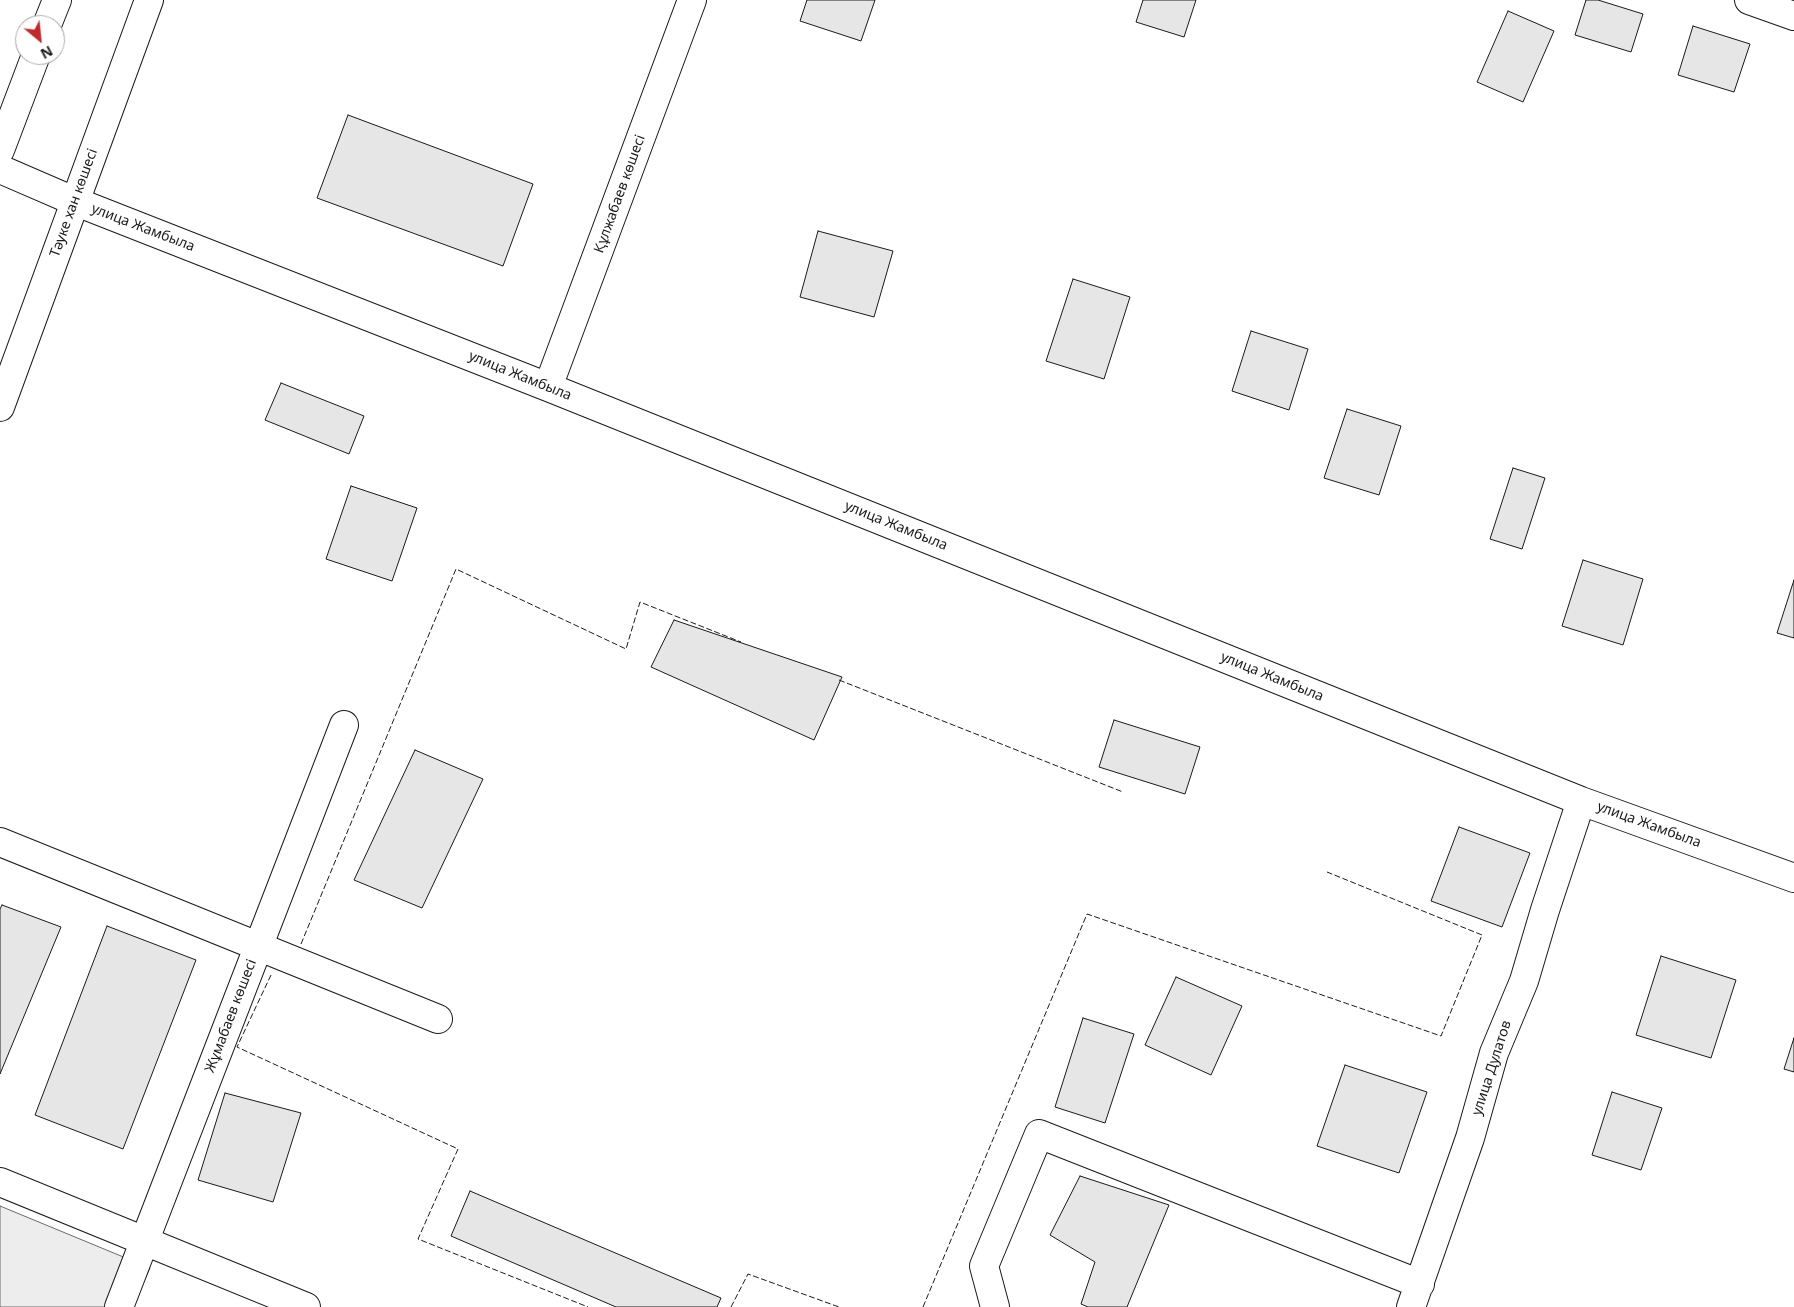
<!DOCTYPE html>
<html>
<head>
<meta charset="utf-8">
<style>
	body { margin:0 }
	#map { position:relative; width:1794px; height:1307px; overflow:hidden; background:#fff; font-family:"Noto Sans",sans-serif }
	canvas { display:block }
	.north { position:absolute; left:15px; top:15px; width:50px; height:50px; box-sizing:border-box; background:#fff; border:1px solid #a3a3a3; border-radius:50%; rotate:152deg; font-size:14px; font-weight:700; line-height:20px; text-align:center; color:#1a1a1a }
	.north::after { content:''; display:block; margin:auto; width:18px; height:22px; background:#c62828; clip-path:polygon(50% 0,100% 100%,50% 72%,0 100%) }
</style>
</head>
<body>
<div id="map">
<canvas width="1794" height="1307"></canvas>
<div class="north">N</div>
</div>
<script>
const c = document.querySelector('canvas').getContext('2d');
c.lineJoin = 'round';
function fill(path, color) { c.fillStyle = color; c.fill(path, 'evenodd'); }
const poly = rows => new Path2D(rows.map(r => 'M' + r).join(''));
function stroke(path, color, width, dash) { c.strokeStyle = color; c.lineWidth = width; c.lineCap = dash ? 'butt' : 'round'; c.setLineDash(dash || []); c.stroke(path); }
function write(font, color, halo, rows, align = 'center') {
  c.font = font + ' "Noto Sans",sans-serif'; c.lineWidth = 4; c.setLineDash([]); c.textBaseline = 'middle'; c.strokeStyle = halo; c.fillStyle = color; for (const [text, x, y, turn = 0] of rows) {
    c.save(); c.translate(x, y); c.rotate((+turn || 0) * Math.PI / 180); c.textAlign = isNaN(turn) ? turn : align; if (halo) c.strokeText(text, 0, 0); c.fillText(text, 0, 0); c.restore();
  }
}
const built = poly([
	[0,1206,150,1268,132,1307,0,1307,0,1206]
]);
const building = poly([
	[807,0,875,0,861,41,800,21,807,0],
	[1143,0,1196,0,1184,37,1136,22,1143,0],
	[1586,0,1598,0,1643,14,1631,52,1575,35,1586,0],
	[1508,11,1554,31,1523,102,1477,82,1508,11],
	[1693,26,1750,44,1734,92,1678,75,1693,26],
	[348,115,533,184,503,266,317,198,348,115],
	[818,231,893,251,874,317,800,297,818,231],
	[1073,279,1130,297,1104,379,1046,361,1073,279],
	[1251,331,1308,349,1289,410,1232,391,1251,331],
	[281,383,364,416,349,454,265,420,281,383],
	[1347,409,1401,426,1379,495,1324,478,1347,409],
	[1513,468,1545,478,1522,549,1490,539,1513,468],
	[351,486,417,508,392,581,326,559,351,486],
	[1583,560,1643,579,1623,645,1562,626,1583,560],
	[1794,580,1794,638,1777,633,1794,580],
	[674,620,842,677,814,740,651,667,674,620],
	[1114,720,1200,747,1185,794,1099,767,1114,720],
	[415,750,483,779,422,908,354,880,415,750],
	[1459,827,1530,853,1502,927,1431,901,1459,827],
	[2,905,61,927,0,1074,0,909,2,905],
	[107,926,196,960,123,1149,35,1115,107,926],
	[1661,956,1736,980,1711,1058,1636,1035,1661,956],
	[1176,977,1242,1006,1211,1075,1145,1045,1176,977],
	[1083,1018,1134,1034,1105,1123,1055,1107,1083,1018],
	[1794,1038,1794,1072,1784,1069,1794,1038],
	[1345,1065,1427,1092,1399,1173,1317,1146,1345,1065],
	[1612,1092,1662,1108,1641,1170,1592,1155,1612,1092],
	[225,1093,301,1113,273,1202,198,1180,225,1093],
	[1080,1176,1169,1205,1127,1307,1088,1307,1081,1304,1095,1262,1050,1235,1080,1176],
	[470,1191,721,1298,717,1307,616,1307,451,1236,470,1191]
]);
const minor = poly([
	[1749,0,1794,16],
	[0,169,74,201,548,387,1581,801,1794,878],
	[548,387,692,0],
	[0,842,438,1019],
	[0,1182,306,1307],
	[119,1307,344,725],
	[995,1307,984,1266,1039,1134,1420,1284],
	[1411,1307,1470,1138,1494,1053,1524,981,1545,910,1581,801]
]);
const major = poly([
	[47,25,57,0],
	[0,150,36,55],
	[0,407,149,0]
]);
const fence = poly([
	[839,680,1123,792],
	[301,944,456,569,626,649,640,602,741,642],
	[271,975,237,1047,458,1149,418,1239,588,1307],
	[731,1307,748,1274,839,1307],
	[923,1307,1087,914,1441,1036,1482,935,1327,872]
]);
const streetNames = [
	["Құлжабаев көшесі",620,194,-70],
	["Тәуке хан көшесі",74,203,-70],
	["улица Жамбыла",143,228,21],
	["улица Жамбыла",520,376,22],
	["улица Жамбыла",896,526,22],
	["улица Жамбыла",1272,677,22],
	["улица Жамбыла",1649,825,20],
	["Жұмабаев көшесі",231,1016,-69],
	["улица Дулатов",1492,1068,-72]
];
fill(built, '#ededed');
stroke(built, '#6a6a6a', 1);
fill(building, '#e6e6e6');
stroke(building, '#1a1a1a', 1);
stroke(minor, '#1a1a1a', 30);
stroke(major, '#1a1a1a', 30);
stroke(minor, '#fff', 28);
stroke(major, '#fff', 28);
stroke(fence, '#1a1a1a', 1, [6, 2.5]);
write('14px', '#1a1a1a', '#fff', streetNames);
</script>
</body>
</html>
